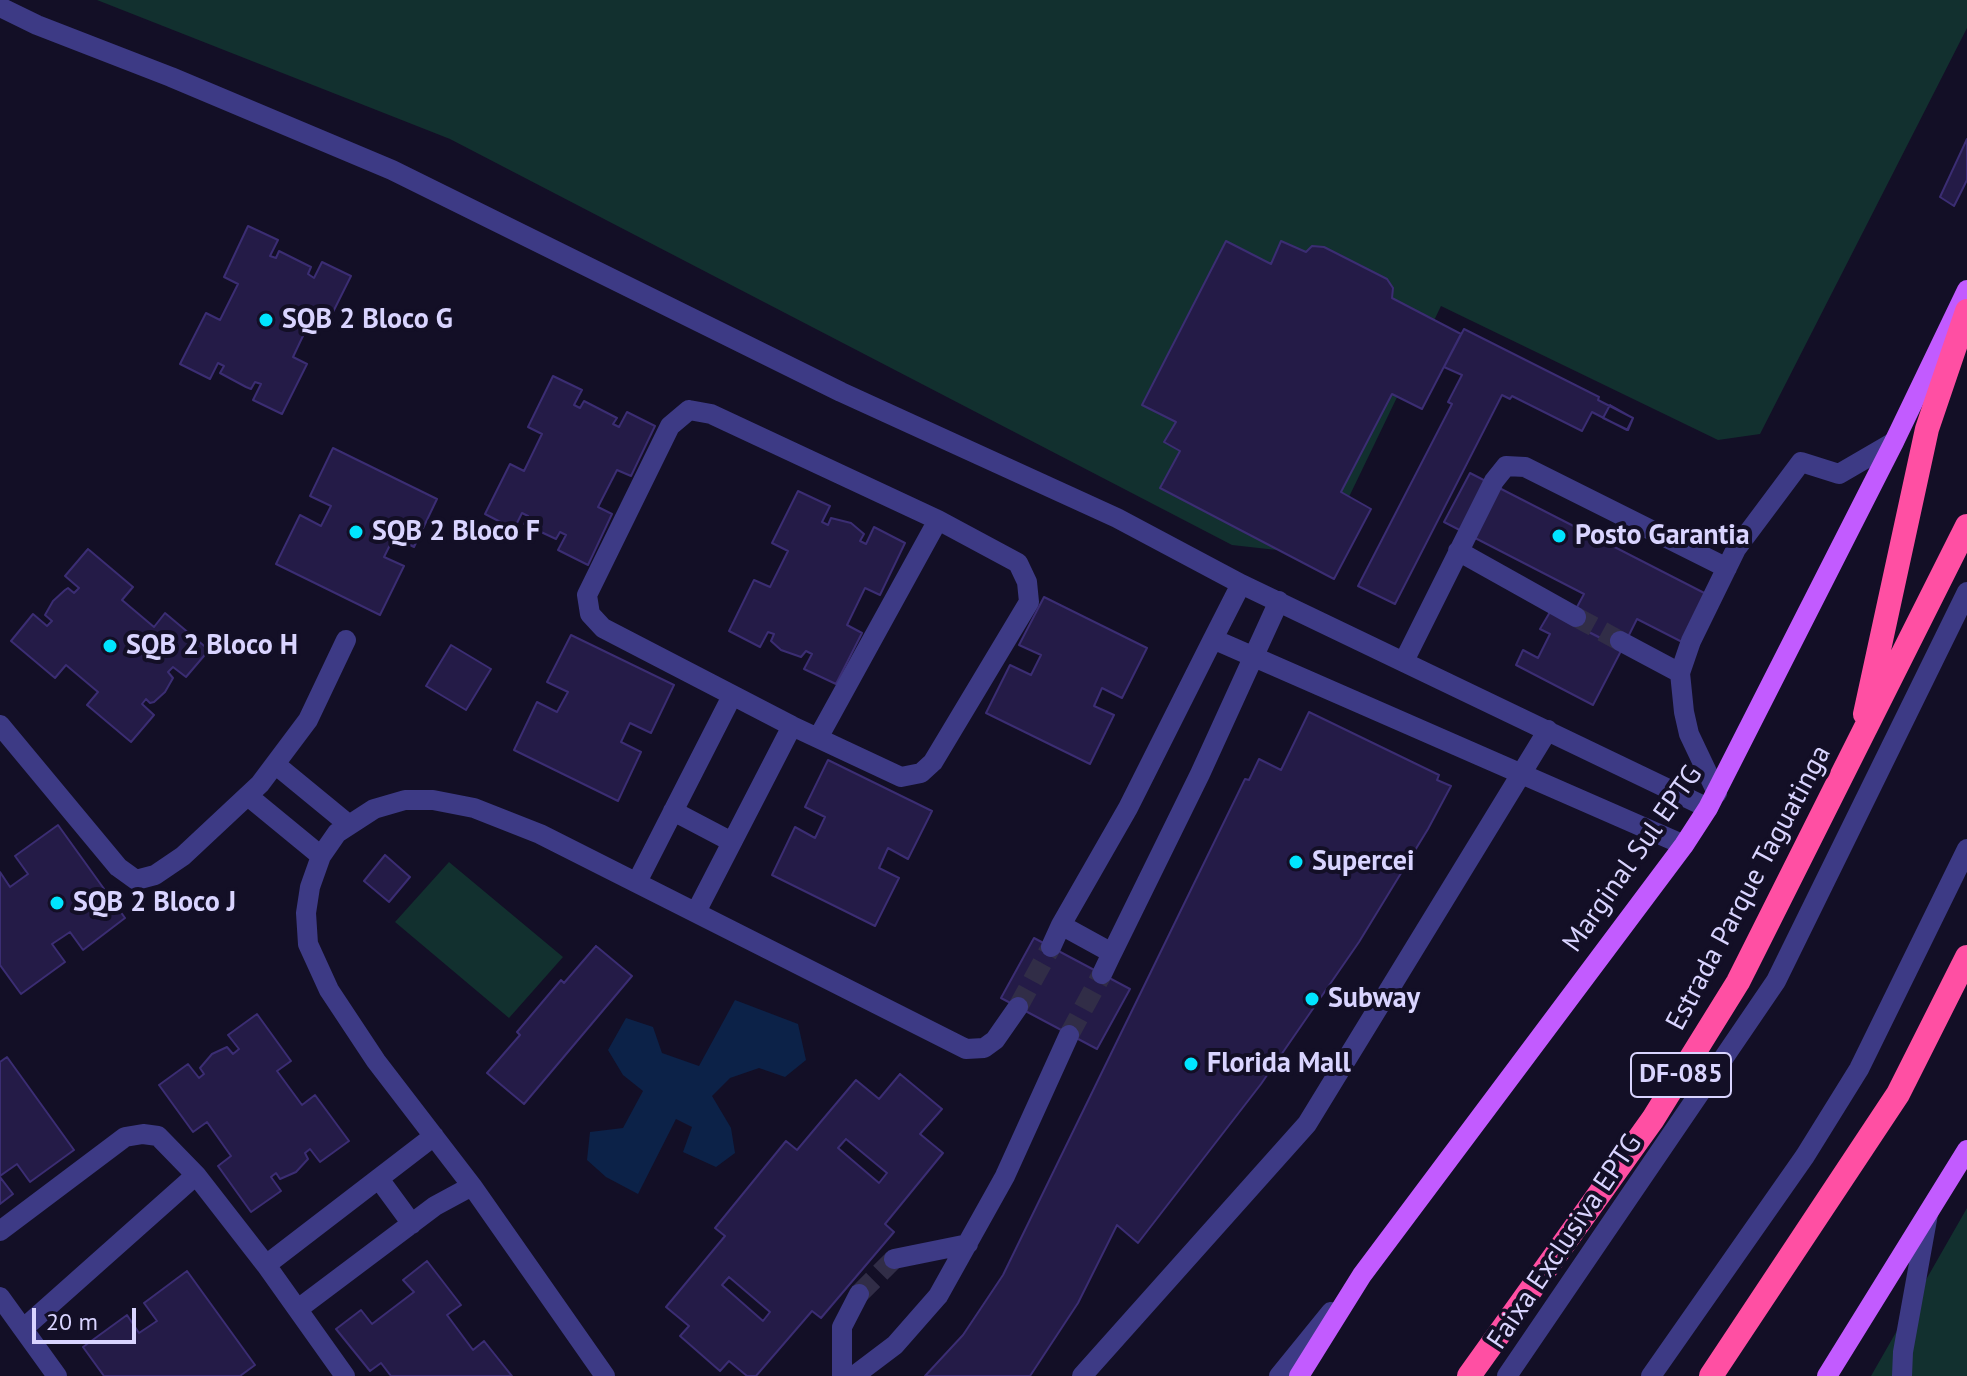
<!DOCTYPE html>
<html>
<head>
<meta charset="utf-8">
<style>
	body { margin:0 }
	#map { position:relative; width:1967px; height:1376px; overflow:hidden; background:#130f26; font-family:"PT Sans",sans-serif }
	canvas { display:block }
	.scale { position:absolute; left:32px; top:1308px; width:104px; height:36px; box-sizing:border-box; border:4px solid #d9d4ff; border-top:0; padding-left:10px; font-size:24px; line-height:28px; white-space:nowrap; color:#d9d4ff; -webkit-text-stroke:6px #130f26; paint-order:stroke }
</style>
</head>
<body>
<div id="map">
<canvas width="1967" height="1376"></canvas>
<div class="scale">20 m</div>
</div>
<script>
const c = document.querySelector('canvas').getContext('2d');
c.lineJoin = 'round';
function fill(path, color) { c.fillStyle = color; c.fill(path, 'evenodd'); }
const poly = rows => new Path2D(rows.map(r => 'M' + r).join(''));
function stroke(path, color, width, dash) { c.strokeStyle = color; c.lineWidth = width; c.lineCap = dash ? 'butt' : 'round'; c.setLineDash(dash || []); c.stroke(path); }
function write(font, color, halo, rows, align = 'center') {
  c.font = font + ' "PT Sans",sans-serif'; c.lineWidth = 8; c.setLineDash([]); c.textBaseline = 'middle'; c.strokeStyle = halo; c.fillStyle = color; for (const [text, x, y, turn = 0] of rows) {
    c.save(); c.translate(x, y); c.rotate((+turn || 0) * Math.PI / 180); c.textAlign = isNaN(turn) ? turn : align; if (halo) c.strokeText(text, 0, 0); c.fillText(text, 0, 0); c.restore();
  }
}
const green = poly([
	[97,0,1967,0,1967,28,1760,434,1718,440,1441,306,1321,555,1232,545,450,139],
	[449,862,563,957,509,1018,395,922],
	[1967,1208,1967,1376,1871,1376]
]);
const water = poly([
	[735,1000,798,1024,806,1060,785,1077,759,1068,730,1078,712,1096,731,1128,735,1153,716,1167,683,1152,692,1127,676,1119,638,1194,606,1177,587,1160,590,1132,623,1128,643,1091,623,1075,608,1050,626,1018,653,1027,662,1053,699,1066]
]);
const building = poly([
	[1967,139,1967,180,1954,206,1940,197,1967,139],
	[248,226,278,240,270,256,276,258,279,251,311,267,308,274,314,278,322,262,351,276,326,326,311,319,293,357,307,364,282,414,253,400,261,384,255,382,251,389,246,387,220,373,224,366,218,363,210,379,180,364,206,313,220,320,238,284,224,277,248,226],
	[1226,241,1271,264,1281,241,1306,252,1312,246,1324,247,1387,279,1393,288,1392,298,1461,334,1422,409,1392,394,1341,492,1371,509,1334,579,1160,488,1180,451,1164,442,1176,422,1142,405,1226,241],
	[1464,329,1599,397,1598,400,1633,418,1627,430,1592,412,1582,431,1512,396,1510,399,1502,395,1395,604,1358,586,1452,404,1448,402,1462,375,1444,367,1464,329],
	[553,376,582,390,574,405,580,408,584,401,617,418,613,424,619,427,627,412,655,426,631,476,617,470,598,507,612,514,588,565,558,550,566,535,560,532,556,539,524,524,528,516,522,513,514,529,485,514,510,464,524,471,542,434,528,427,553,376],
	[1610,405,1633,418,1628,430,1603,418,1610,405],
	[333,448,437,499,414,547,394,537,384,557,404,566,380,615,276,564,300,515,321,526,331,506,310,496,333,448],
	[1470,473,1716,599,1692,647,1637,619,1622,649,1569,622,1584,594,1444,522,1470,473],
	[798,491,830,506,822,522,828,525,831,518,851,523,864,534,860,541,866,544,874,527,905,543,880,595,865,588,847,625,862,633,836,684,804,669,812,654,806,651,801,657,781,650,771,641,774,634,768,632,760,647,729,631,754,580,770,587,788,551,772,543,798,491],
	[88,549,133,587,122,600,154,627,165,613,209,650,186,677,173,667,168,672,173,678,165,692,154,702,150,703,146,699,142,704,154,715,131,742,87,705,98,692,66,665,55,678,11,641,33,614,47,626,52,621,45,615,53,601,65,590,68,588,74,593,79,588,65,576,88,549],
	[1044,597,1147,648,1122,698,1102,688,1094,706,1114,715,1090,764,986,713,1010,665,1031,675,1041,655,1019,645,1044,597],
	[1550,612,1622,649,1593,705,1516,665,1523,650,1538,658,1550,634,1540,629,1550,612],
	[571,635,674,685,651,733,630,723,621,742,641,752,618,801,514,750,537,702,557,712,568,692,547,682,571,635],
	[451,645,491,669,466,710,426,686,451,645],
	[1309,712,1439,775,1437,780,1451,786,1428,829,1359,942,1261,1084,1138,1243,1117,1225,1078,1303,1030,1376,925,1376,963,1335,1003,1275,1245,779,1249,780,1259,759,1281,770,1309,712],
	[828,760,932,811,908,859,888,848,879,868,899,878,875,926,772,875,795,827,815,838,825,817,805,807,828,760],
	[58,825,125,918,83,950,70,932,52,944,65,962,21,994,0,965,0,872,10,887,28,874,15,856,58,825],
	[385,855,410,877,389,902,364,881,385,855],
	[1034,938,1130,989,1097,1049,1001,998,1034,938],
	[596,946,632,976,524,1104,487,1073,520,1035,517,1032,561,980,564,983,596,946],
	[257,1014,291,1061,277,1071,302,1105,315,1095,349,1141,320,1162,310,1149,305,1153,308,1159,296,1172,280,1179,276,1173,271,1177,281,1191,251,1212,218,1166,231,1156,207,1122,193,1132,159,1085,188,1064,199,1078,204,1074,200,1068,212,1054,227,1047,233,1054,239,1049,228,1035,257,1014],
	[7,1057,74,1150,30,1182,17,1164,0,1176,0,1062,7,1057],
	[900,1074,942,1109,920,1134,943,1153,885,1224,894,1232,821,1318,812,1311,756,1376,747,1376,729,1361,720,1371,680,1336,689,1326,666,1307,725,1236,715,1228,786,1141,797,1150,856,1080,879,1099,900,1074],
	[846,1139,887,1173,879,1183,838,1148,846,1139],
	[729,1277,770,1312,763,1321,722,1285,729,1277],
	[0,1177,13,1194,0,1204,0,1177],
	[427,1261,461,1305,447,1315,473,1350,484,1341,512,1376,391,1376,381,1363,370,1371,336,1329,361,1310,372,1324,414,1292,403,1280,427,1261],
	[187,1271,255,1365,240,1376,104,1376,83,1347,127,1315,139,1333,157,1321,144,1303,187,1271]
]);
const minorTunnel = poly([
	[1576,617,1620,641],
	[1018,1007,1051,947],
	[1069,1035,1102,974],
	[859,1294,894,1259]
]);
const minor = poly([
	[0,7,37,25,171,77,392,170,841,392,1117,518,1241,584],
	[689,410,711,414,938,520,1018,563,1027,582,1029,602,933,762,921,773,901,777,792,726,603,628,590,614,587,595,670,426,689,410],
	[1458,551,1576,617],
	[1213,639,1128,808,1061,925,1112,953,1200,774,1279,601],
	[1620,641,1680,673],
	[1404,661,1494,481,1506,466,1525,467,1727,568],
	[0,725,118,867,136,880,155,875,183,856,260,784,308,720,346,640],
	[818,738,938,520],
	[275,764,348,824],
	[1717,793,1689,734,1684,712,1680,673,1691,641,1736,549,1801,462,1839,474,1894,442],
	[248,796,321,856],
	[673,811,732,842],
	[1684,845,1213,639,1241,584,1708,808],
	[637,882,732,696],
	[696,912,792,726],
	[1051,947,1061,925],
	[1102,974,1112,953],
	[379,1179,412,1224],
	[0,1231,125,1137,143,1134,158,1136,196,1175,266,1265,345,1376],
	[894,1259,968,1244],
	[266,1265,434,1136],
	[0,1297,57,1376],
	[298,1309,435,1206,472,1186],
	[24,1328,196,1175],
	[605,1376,472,1186,376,1061,329,990,308,944,306,913,310,887,321,856,337,833,374,809,405,800,433,800,474,808,540,834,966,1049,984,1048,995,1040,1018,1007],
	[842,1376,842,1327,859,1294],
	[854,1376,895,1345,938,1296,1005,1176,1069,1035],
	[1082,1376,1307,1124,1548,730],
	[1279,1376,1331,1312],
	[1507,1376,1776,981,1967,592],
	[1651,1376,1805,1156,1859,1069,1967,849],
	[1902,1376,1903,1352,1928,1214]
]);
const major = poly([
	[1299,1376,1362,1275,1684,845,1708,808,1894,442,1967,290],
	[1827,1376,1967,1150]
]);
const highway = poly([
	[1865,714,1927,429,1967,311],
	[1469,1376,1653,1119,1738,982,1967,526],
	[1711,1376,1898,1094,1967,957]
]);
const markers = [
	[266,320,8,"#00e5ff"],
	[356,532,8,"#00e5ff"],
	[1559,536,8,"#00e5ff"],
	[110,646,8,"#00e5ff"],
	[1296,862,8,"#00e5ff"],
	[57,903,8,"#00e5ff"],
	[1312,999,8,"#00e5ff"],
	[1191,1064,8,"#00e5ff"]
];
const shields = [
	[1681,1075,100]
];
const shieldNames = [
	["DF-085",1681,1075]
];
const poiNames = [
	["SQB 2 Bloco G",282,320],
	["SQB 2 Bloco F",372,532],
	["Posto Garantia",1575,536],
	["SQB 2 Bloco H",126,646],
	["Supercei",1312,862],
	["SQB 2 Bloco J",73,903],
	["Subway",1328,999],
	["Florida Mall",1207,1064]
];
const streetNames = [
	["Marginal Sul EPTG",1633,859,-55],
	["Estrada Parque Taguatinga",1749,888,-62],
	["Faixa Exclusiva EPTG",1565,1242,-56]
];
fill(green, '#12302f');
fill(water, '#0c2248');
fill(building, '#241b47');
stroke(building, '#3b2d73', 2);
stroke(minorTunnel, '#312d47', 20, [20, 10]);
stroke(minor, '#3d3a85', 20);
stroke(major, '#c25bff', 20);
stroke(highway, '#ff4fa3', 24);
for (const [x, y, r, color] of markers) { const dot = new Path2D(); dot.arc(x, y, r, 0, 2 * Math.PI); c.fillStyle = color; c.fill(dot); stroke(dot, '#130f26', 3); }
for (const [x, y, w] of shields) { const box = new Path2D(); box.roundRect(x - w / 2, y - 22, w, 44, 6); c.fillStyle = '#130f26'; c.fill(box); stroke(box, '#d9d4ff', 2); }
write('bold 26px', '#d9d4ff', null, shieldNames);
write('bold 28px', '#d9d4ff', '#130f26', poiNames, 'left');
write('28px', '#d9d4ff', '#130f26', streetNames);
</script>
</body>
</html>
